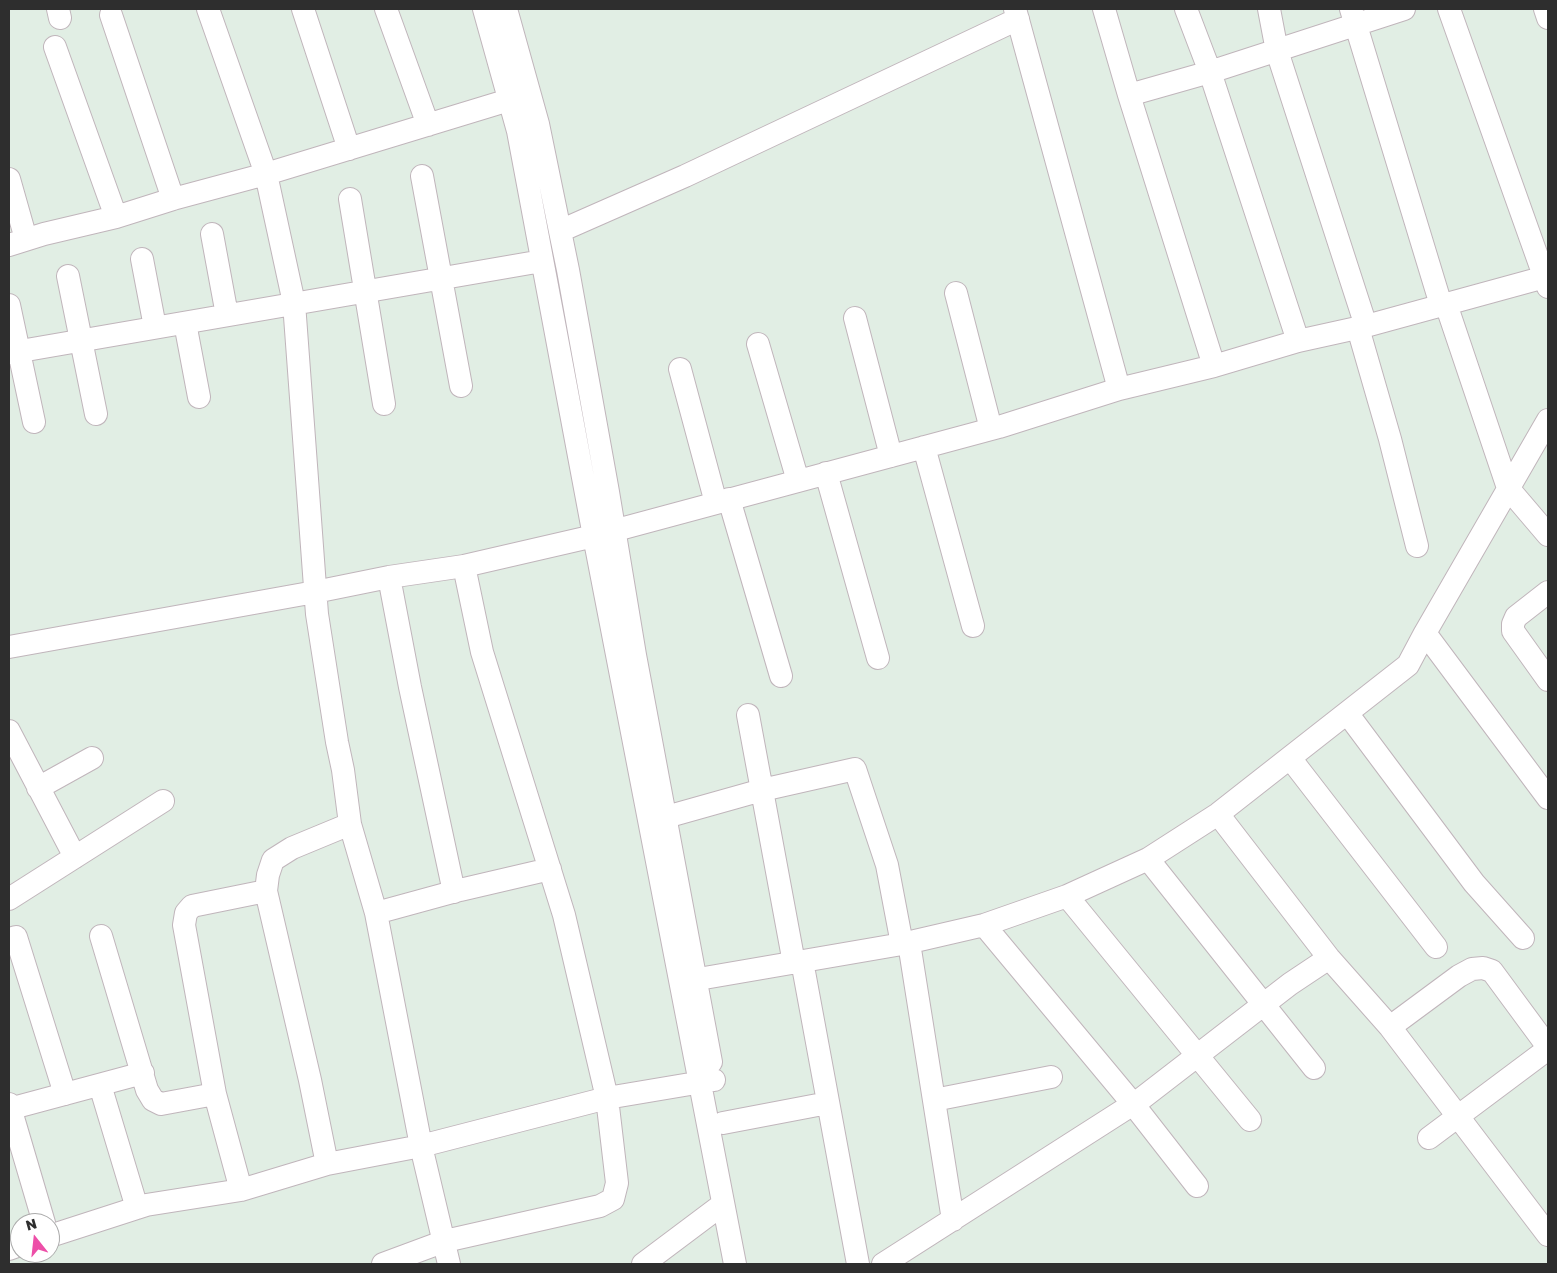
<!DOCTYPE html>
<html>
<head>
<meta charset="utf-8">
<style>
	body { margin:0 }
	#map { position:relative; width:1557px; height:1273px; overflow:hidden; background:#e1eee4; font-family:"Golos Text",sans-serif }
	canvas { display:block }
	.frame { position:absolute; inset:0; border:10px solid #2e2e2e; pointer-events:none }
	.north { position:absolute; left:10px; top:1213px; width:50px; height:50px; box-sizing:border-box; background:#fff; border:1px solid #ababab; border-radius:50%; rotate:344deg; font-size:14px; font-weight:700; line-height:20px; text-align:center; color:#2e2e2e }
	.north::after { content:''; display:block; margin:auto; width:18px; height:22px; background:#ed4fa8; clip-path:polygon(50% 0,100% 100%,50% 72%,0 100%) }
</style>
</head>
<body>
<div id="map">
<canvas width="1557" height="1273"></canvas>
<div class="frame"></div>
<div class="north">N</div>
</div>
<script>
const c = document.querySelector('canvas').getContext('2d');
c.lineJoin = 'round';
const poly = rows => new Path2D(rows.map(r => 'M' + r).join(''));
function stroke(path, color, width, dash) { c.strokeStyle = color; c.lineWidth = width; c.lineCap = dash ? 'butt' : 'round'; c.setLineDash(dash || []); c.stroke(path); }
const minor = poly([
	[58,9,60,18],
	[208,9,266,174,294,303,317,614,337,742,343,770,350,824,376,913,421,1146,449,1264],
	[303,9,349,149],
	[386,9,428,125],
	[484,9,518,131,594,536,735,1264],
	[506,9,538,124,568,270,608,492,635,655,711,1062],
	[1015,9,1119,389],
	[1104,9,1129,95,1214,366],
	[1186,9,1210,72,1298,341],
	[1269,9,1277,51,1366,326],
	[1351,9,1441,305],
	[1449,9,1548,287],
	[1545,9,1548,18],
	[111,15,173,199],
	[55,47,116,217],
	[1129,95,1210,72,1404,9],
	[422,176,461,386],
	[9,179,26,239],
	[350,199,384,404],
	[560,231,685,176,1018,19],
	[212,234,227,315],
	[9,245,44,234,116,217,173,199,266,174,509,100],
	[142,259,155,327],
	[68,276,96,414],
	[956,293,991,429],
	[1446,304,1508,488,1548,535],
	[9,305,34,422],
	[855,318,891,456],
	[185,323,199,397],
	[1358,328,1390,439,1417,546],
	[758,344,798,481],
	[9,353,542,261],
	[680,369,716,503],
	[924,447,973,626],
	[826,473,878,658],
	[729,499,781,676],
	[389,577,410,687,454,892],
	[1548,592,1516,617,1513,624,1513,631,1548,680],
	[1425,633,1548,798],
	[9,647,315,592,389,577,464,566,594,536,999,427,1119,389,1214,366,1298,341,1366,326,1545,277],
	[1347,713,1474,883,1523,938],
	[748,715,794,963],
	[9,731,75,857],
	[1290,758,1436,947],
	[38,788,92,758],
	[1218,814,1329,958,1390,1027],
	[666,817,762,790,855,769,887,865,902,944],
	[1148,859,1314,1068],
	[1067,896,1250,1120],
	[9,899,163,801],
	[376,913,460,890,550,869],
	[984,925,1133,1104,1197,1186],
	[101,936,147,1090,153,1100,161,1104,215,1094],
	[9,939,16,937,65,1094],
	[909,943,953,1220],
	[802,961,858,1264],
	[681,982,902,944,984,925,1067,896,1148,859,1218,814,1408,665,1425,633,1548,420],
	[1548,1047,1492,971,1483,968,1472,969,1459,976,1390,1027,1548,1235],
	[100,1085,137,1208],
	[934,1100,1051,1077],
	[9,1104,44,1223],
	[9,1109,143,1073],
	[723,1123,828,1103],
	[1429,1138,1548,1049],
	[327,1164,310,1080,266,891,268,875,273,860,292,848,350,824],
	[241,1190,215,1094,184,925,186,913,192,906,266,891],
	[50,1236,146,1205,241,1190,327,1164,421,1146,607,1098,714,1080],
	[9,1249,20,1245],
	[383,1264,445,1241,600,1206,613,1199,617,1183,607,1098,564,915,482,652,464,566],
	[643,1264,723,1204],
	[883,1264,1141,1099,1290,984,1329,958]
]);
stroke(minor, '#c0b5bb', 24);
stroke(minor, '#fff', 22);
</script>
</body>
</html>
